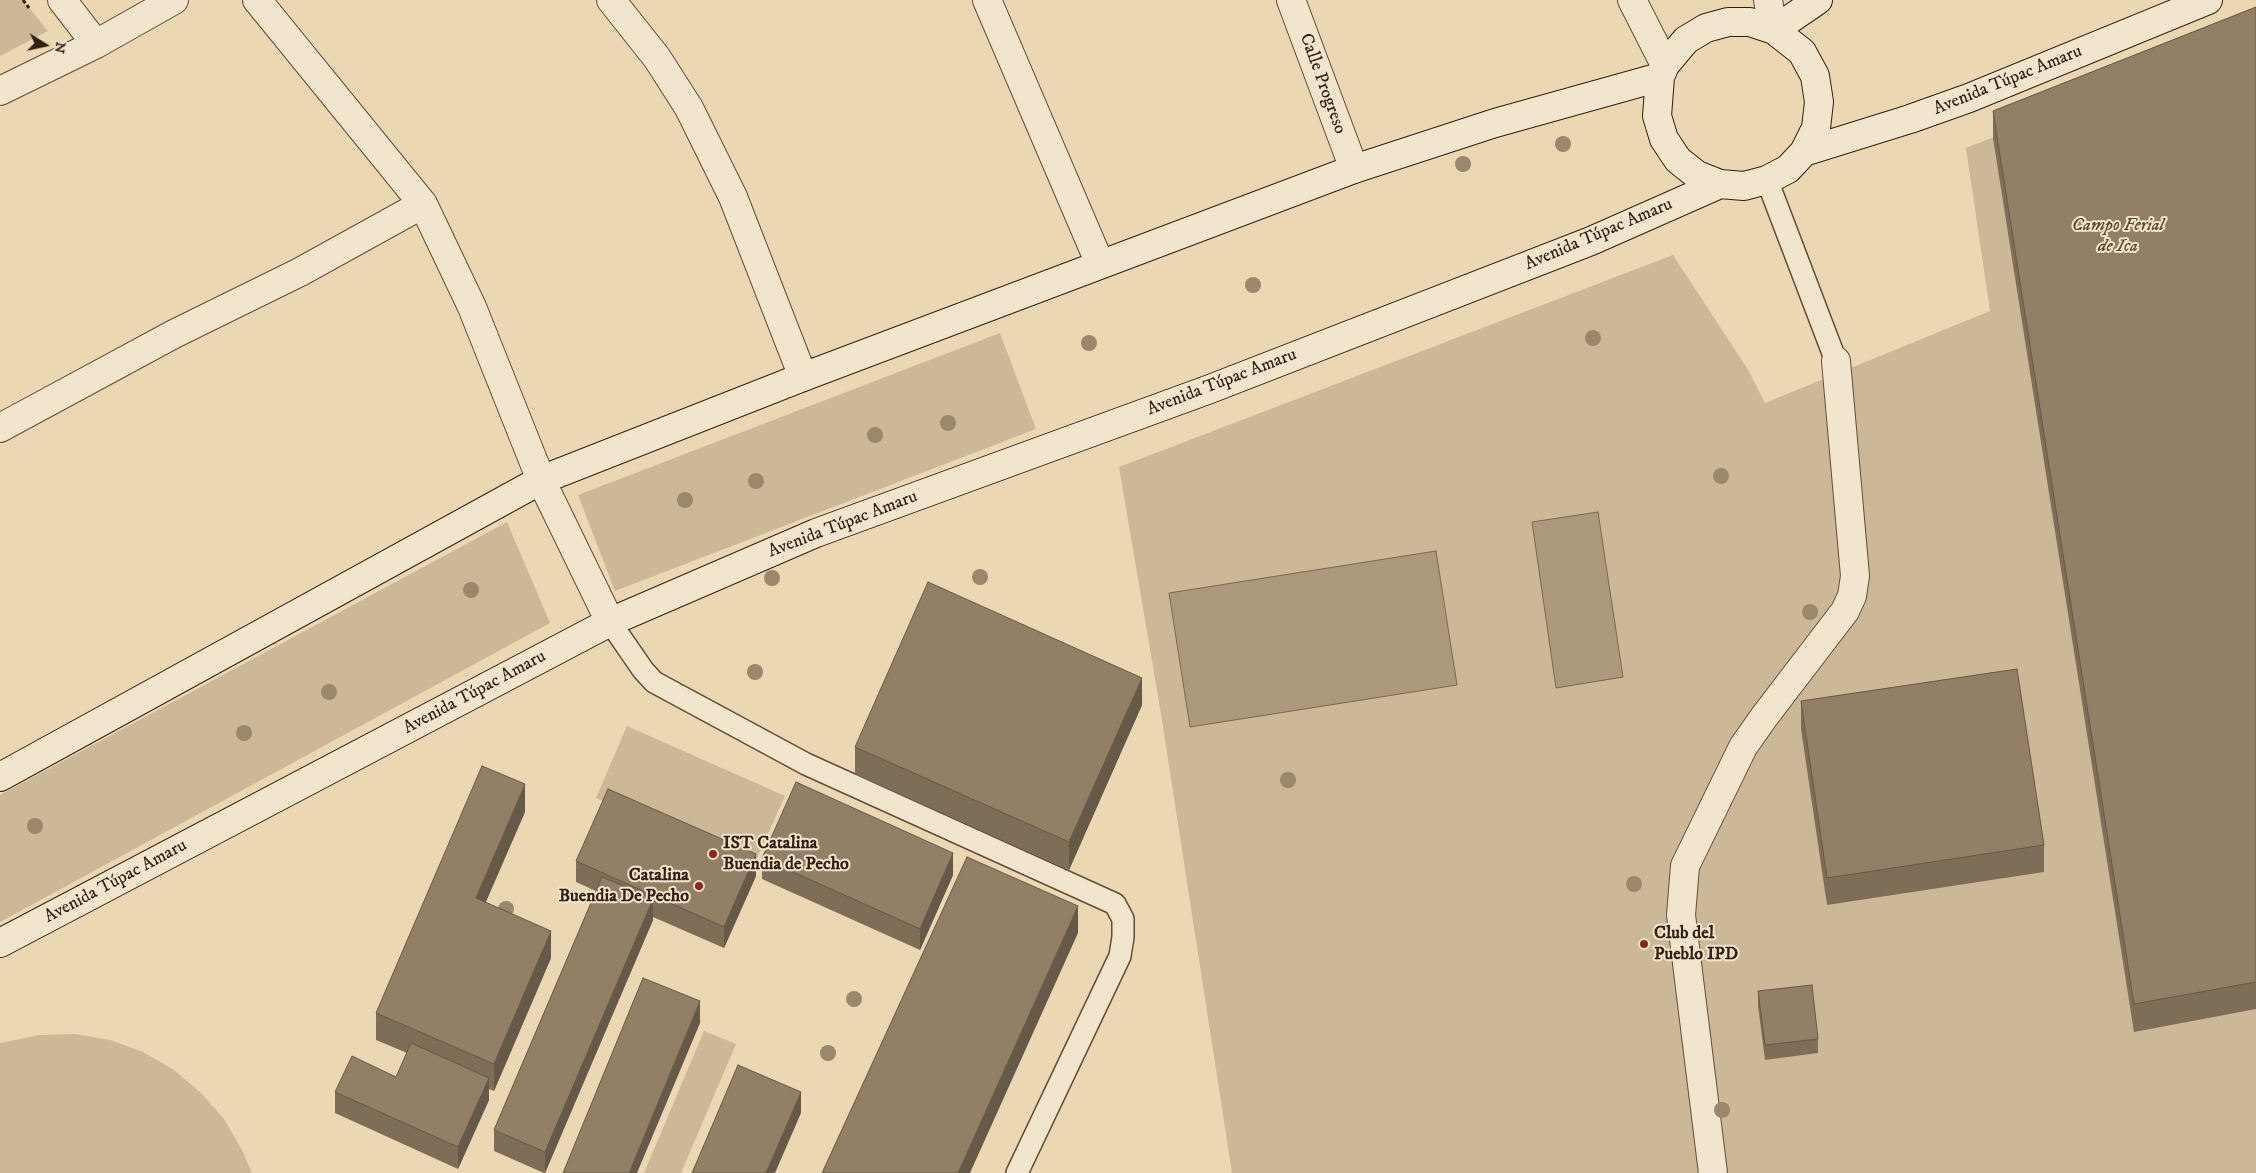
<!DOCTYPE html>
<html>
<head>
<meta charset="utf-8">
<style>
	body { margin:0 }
	#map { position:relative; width:2256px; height:1173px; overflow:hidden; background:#ebd7b2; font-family:"IM FELL DW Pica",serif }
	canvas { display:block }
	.north { position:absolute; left:20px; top:20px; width:50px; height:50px; -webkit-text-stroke:4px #f2e5cd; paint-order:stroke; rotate:100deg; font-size:14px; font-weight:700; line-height:20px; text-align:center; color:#321f11 }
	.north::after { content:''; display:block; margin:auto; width:18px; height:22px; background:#321f11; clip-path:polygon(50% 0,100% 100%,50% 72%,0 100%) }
</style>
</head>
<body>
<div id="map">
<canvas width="2256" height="1173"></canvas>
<div class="north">N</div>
</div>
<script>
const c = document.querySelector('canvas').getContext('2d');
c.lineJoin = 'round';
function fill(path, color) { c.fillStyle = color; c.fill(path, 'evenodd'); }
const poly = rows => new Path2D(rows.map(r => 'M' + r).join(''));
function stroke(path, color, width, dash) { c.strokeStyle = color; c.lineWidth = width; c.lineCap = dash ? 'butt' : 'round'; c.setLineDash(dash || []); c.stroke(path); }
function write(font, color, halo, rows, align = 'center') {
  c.font = font + ' "IM FELL DW Pica",serif'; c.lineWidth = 4; c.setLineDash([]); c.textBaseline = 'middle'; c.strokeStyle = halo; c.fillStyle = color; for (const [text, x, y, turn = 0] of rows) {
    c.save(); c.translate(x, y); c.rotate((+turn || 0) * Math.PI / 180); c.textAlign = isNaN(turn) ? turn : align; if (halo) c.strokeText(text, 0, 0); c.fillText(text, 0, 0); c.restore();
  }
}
const green = poly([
	[0,0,23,0,48,31,0,56],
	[2256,35,2256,1173,1232,1173,1161,714,1119,467,1673,255,1747,368,1765,403,1990,311,1966,148],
	[1000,333,1036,429,615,591,578,495],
	[507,522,550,623,0,922,0,795],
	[627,726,785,796,753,867,596,798],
	[704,1031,736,1044,681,1173,644,1173],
	[75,1034,110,1040,143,1052,174,1070,201,1093,224,1119,242,1150,252,1173,0,1173,0,1043,40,1035]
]);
const water = poly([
	[1598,512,1623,677,1556,688,1532,522,1598,512],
	[1436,551,1457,685,1190,727,1169,593,1436,551]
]);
const path = poly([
	[23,0,29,8]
]);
const service = poly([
	[1767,180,1836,361],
	[610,622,643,670,654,682,806,764,1115,904,1123,919,1123,937,1120,956,1017,1173]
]);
const minor = poly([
	[62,0,96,44],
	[257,0,423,204,472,307,541,480,610,622],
	[611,0,657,58,689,108,733,197,803,377],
	[987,0,1100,264],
	[1291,0,1354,169],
	[0,91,96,44,174,0],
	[0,428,174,334,300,272,423,204],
	[1713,1173,1681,915,1685,866,1743,747,1764,717,1845,611,1852,596,1855,576,1836,361]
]);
const tertiary = poly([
	[1632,0,1665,65],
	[1768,0,1773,29]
]);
const secondary = poly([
	[1774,30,1818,0],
	[1804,152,1816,128,1819,102,1815,76,1802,52,1774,30,1750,22,1728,22,1706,28,1686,40,1665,65,1660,77,1657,116,1664,139,1678,160,1697,175,1720,184,1744,186,1767,180,1788,169,1804,152,1910,119,1969,98,2208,0],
	[0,777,541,480,803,377,1354,169,1495,123,1660,77],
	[0,943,610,622,816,533,1210,389,1591,241,1720,184]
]);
const trees = [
	[1563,144],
	[1463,164],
	[1253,285],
	[1593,338],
	[1089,343],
	[948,423],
	[875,435],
	[1721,476],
	[756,481],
	[685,500],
	[980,577],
	[772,578],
	[471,590],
	[1810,612],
	[755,672],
	[329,692],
	[244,733],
	[1288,780],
	[35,826],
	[1634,884],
	[506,909],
	[854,999],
	[828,1053],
	[1722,1110]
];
const wall = poly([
	[2256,7,2256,1009,2134,1032,1993,138,1993,111],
	[1801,701,2044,845,2044,872,1827,905,1801,729],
	[1142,705,1069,870,855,774,855,747],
	[525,812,485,902,551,958,494,1091,489,1089,489,1100,458,1169,335,1113,335,1092,396,1077,407,1053,376,1040,376,1013],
	[762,858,953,875,920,950,762,879],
	[576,861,756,876,724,948,653,917,653,920,545,1173,544,1173,494,1151,494,1130,596,891,576,882],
	[1758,991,1818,1039,1818,1053,1765,1060,1758,1006]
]);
const shadedWall = poly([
	[1142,678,1142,705,1069,870,1069,842],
	[525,784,525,812,476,925,476,898],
	[953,853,953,875,920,950,920,929],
	[756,854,756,876,724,948,724,927],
	[653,899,653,920,545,1173,545,1152],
	[1078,906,1078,933,970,1173,958,1173],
	[551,931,551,958,494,1091,494,1064],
	[700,1001,700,1023,637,1173,629,1173],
	[489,1078,489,1100,458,1169,458,1147],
	[801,1092,801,1113,775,1173,766,1173]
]);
const building = poly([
	[2256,7,2256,982,2134,1004,1993,111,2256,7],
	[928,582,1142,678,1069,842,855,747,928,582],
	[2017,669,2044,845,1827,878,1801,701,2017,669],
	[482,766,525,784,476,898,551,931,494,1064,376,1013,482,766],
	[796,782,953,853,920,929,762,858,796,782],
	[608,789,756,854,724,927,576,861,608,789],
	[967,857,1078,906,958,1173,822,1173,967,857],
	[602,877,653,899,545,1152,494,1130,602,877],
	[643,978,700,1001,629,1173,563,1173,643,978],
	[1812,985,1818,1039,1765,1045,1758,991,1812,985],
	[411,1043,489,1078,458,1147,335,1092,352,1056,396,1077,411,1043],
	[738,1065,801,1092,766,1173,692,1173,738,1065]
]);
const markers = [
	[713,854,5,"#8f2418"],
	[699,886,5,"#8f2418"],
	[1644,944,5,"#8f2418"]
];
const streetNames = [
	["Avenida Túpac Amaru",2008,81,-22],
	["Calle Progreso",1322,84,70],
	["Avenida Túpac Amaru",1599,235,-23],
	["Avenida Túpac Amaru",1222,383,-21],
	["Avenida Túpac Amaru",843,525,-21],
	["Avenida Túpac Amaru",475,693,-28],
	["Avenida Túpac Amaru",116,882,-28]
];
const parkNames = [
	["Campo Ferial",2118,226],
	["de Ica",2118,247]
];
const poiNames = [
	["IST Catalina",723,844],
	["Buendia de Pecho",723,865],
	["Catalina",689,876,"right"],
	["Buendia De Pecho",689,897,"right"],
	["Club del",1654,934],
	["Pueblo IPD",1654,955]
];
fill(green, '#ccb897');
fill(water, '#ac987b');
stroke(water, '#7b6851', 1);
stroke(service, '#604d39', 24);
stroke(minor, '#604d39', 30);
stroke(tertiary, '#604d39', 30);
stroke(secondary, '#321f11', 30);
stroke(path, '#321f11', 3, [4, 2.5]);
stroke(service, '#f2e5cd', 21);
stroke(minor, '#f2e5cd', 28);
stroke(tertiary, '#f2e5cd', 28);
stroke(secondary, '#f2e5cd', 28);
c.fillStyle = '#9a876c';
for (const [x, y] of trees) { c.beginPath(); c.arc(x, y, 8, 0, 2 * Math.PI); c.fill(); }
fill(wall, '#7e6d57');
fill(shadedWall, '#665947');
fill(building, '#927f65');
stroke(building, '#665947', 1);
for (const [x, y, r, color] of markers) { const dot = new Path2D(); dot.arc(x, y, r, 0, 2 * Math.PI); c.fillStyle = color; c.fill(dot); stroke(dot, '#f2e5cd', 2); }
write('18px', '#321f11', '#f2e5cd', streetNames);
write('italic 18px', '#584532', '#f2e5cd', parkNames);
write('bold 18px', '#321f11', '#f2e5cd', poiNames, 'left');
</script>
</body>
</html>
